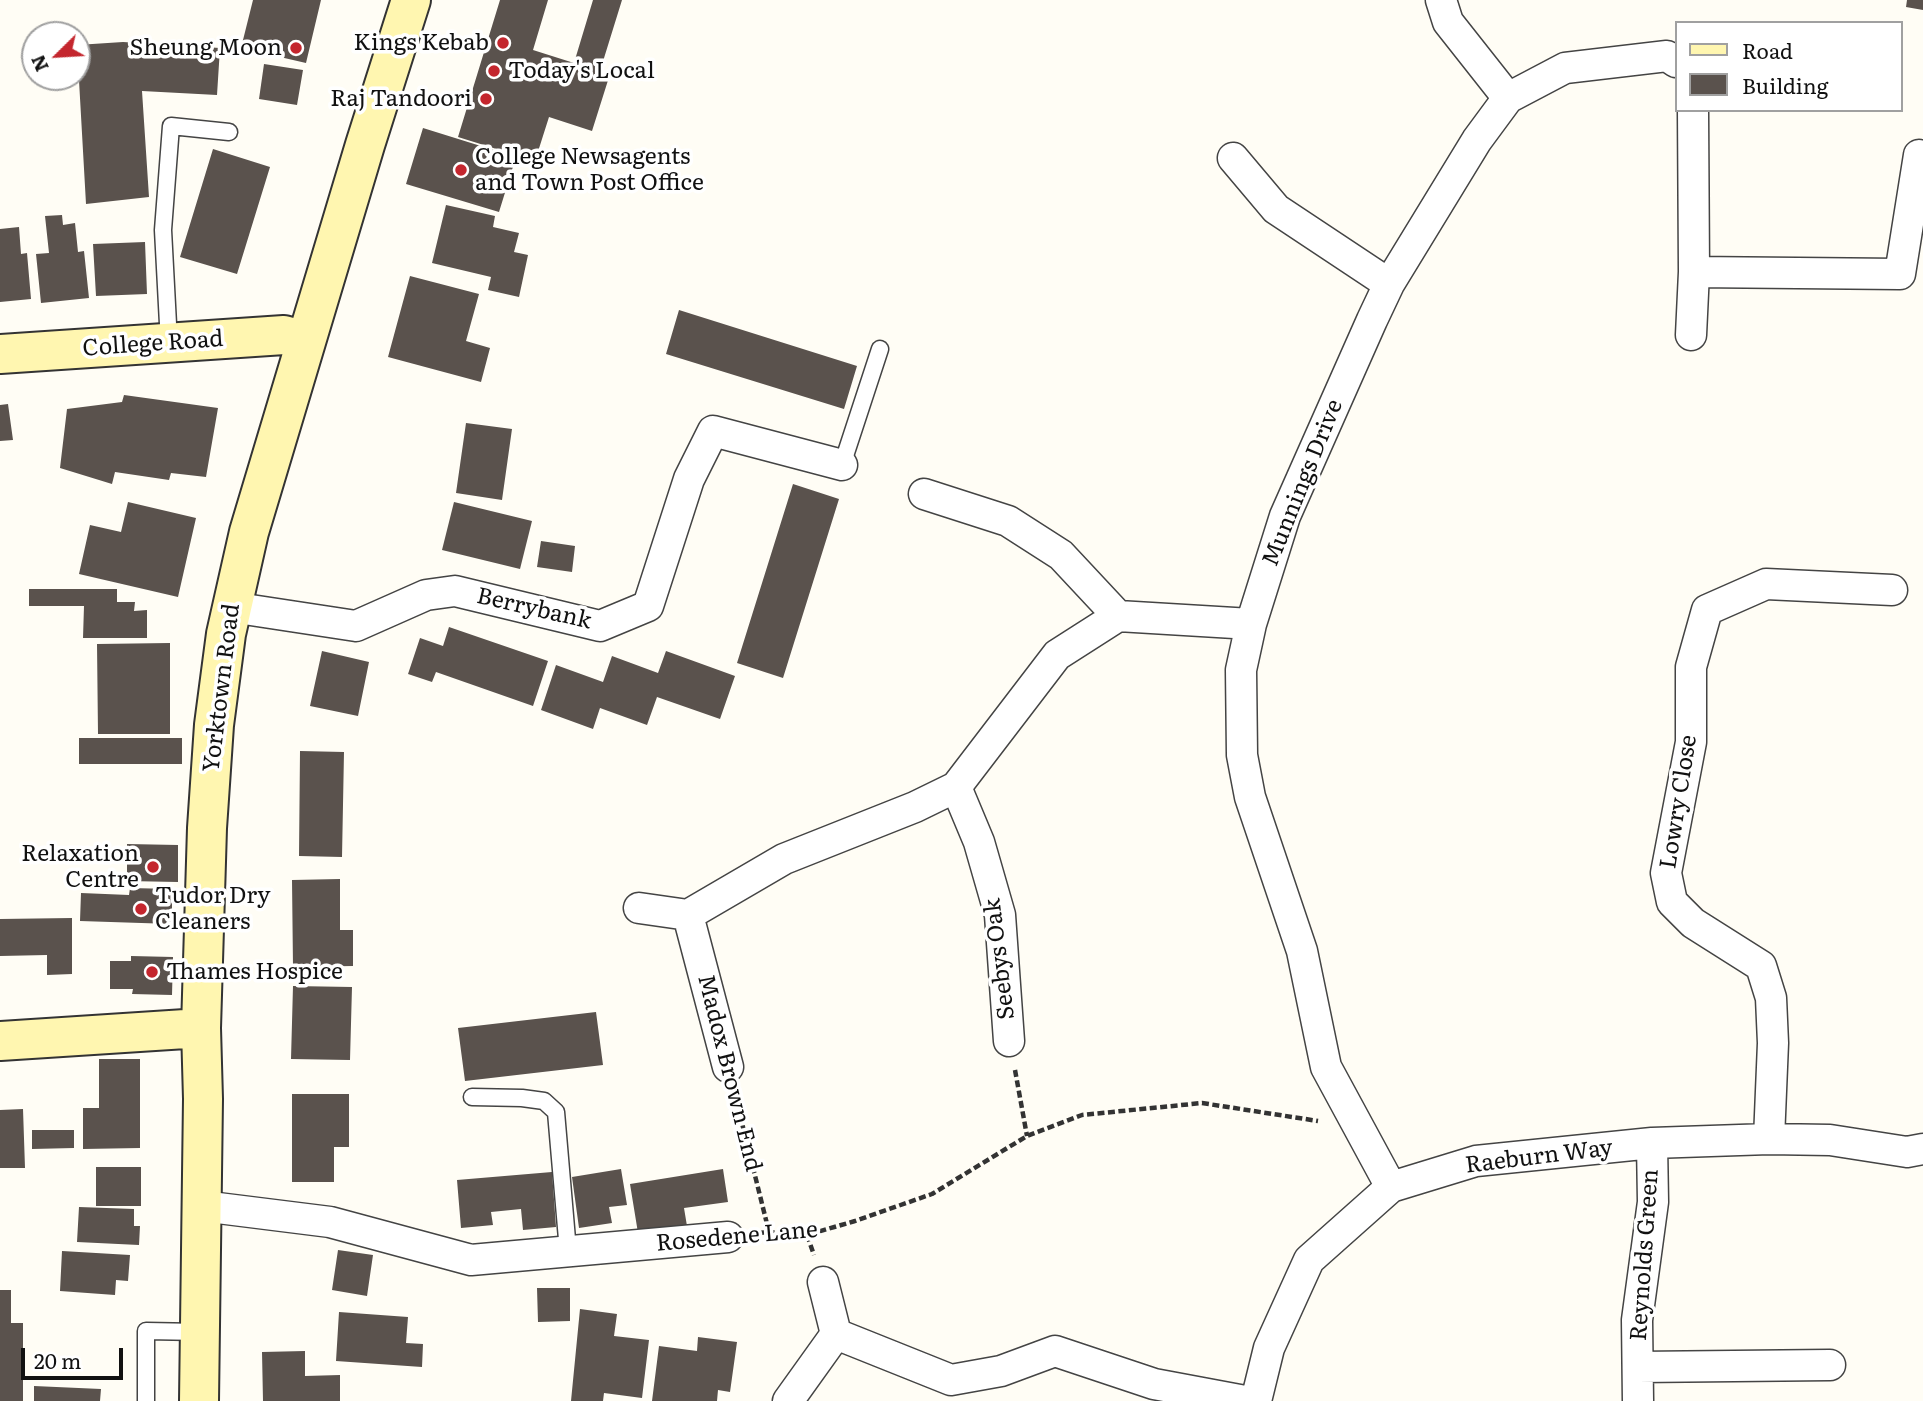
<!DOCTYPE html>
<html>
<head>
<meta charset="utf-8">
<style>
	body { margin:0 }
	#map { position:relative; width:1923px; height:1401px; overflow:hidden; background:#fffdf5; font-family:Literata,serif }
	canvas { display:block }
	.legend { position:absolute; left:1675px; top:21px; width:228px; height:91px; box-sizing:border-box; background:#fff; border:2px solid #a0a0a0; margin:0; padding:9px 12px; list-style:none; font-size:21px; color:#111 }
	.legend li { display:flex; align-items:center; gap:14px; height:35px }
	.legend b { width:35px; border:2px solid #a0a0a0 }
	.north { position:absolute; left:21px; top:21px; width:70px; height:70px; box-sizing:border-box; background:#fff; border:2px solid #a0a0a0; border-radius:50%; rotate:246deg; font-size:19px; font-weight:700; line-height:28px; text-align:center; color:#111 }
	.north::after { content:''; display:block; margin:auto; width:24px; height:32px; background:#c4262e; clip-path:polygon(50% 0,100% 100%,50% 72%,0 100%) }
	.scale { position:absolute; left:21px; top:1348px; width:102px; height:32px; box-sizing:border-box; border:4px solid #111; border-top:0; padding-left:9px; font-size:21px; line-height:24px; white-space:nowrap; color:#111; -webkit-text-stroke:5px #fff; paint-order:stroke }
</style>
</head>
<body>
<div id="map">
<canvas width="1923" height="1401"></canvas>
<ul class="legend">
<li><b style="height:9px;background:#fff6b0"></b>Road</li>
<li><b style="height:19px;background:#5a524d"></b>Building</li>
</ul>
<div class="north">N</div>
<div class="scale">20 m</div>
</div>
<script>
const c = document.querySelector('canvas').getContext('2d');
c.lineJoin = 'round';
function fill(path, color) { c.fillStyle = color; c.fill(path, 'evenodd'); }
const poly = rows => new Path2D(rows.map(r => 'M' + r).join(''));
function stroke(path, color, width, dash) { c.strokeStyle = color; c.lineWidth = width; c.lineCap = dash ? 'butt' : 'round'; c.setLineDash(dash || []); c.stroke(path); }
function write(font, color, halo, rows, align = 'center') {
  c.font = font + ' Literata,serif'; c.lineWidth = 7; c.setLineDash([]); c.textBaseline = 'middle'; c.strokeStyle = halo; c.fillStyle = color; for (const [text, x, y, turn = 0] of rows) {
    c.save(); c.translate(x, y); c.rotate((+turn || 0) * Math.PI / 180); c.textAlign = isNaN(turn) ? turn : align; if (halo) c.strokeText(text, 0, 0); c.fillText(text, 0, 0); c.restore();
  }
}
const building = poly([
	[253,0,321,0,306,63,241,48],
	[500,0,548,0,533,50,574,63,593,0,622,0,600,71,610,74,592,131,549,117,535,161,458,137],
	[1907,0,1923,0,1923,10,1906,7],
	[123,42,220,48,217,95,142,91,149,197,86,204,77,45],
	[264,64,303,70,297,105,259,99],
	[423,128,516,157,499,212,406,184],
	[213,149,270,167,237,274,180,257],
	[446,205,495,216,493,227,519,233,514,252,528,255,519,297,488,290,491,277,432,263],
	[62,215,63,225,75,223,78,252,84,251,89,298,41,303,36,254,49,253,45,216],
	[19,227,21,254,27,253,31,299,0,302,0,229],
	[145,242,147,294,96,296,93,244],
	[410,276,479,294,466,341,490,348,481,382,388,357],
	[679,310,857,366,844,409,666,354],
	[124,395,218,408,206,477,171,473,169,480,115,472,112,484,60,468,67,409,122,402],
	[8,404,13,440,0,441,0,405],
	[466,423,512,429,502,500,456,493],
	[793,484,839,499,783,678,737,663],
	[128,502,196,518,178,597,79,574,90,525,121,532],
	[454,502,532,521,520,569,442,550],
	[541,541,575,546,572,572,537,567],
	[29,589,117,589,117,602,135,602,134,611,147,610,147,638,83,638,84,606,29,606],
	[449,627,548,661,533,706,436,672,432,682,408,674,420,638,443,646],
	[170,643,170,734,98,734,97,644],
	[322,651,369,662,358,716,310,706],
	[666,651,735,676,720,719,657,697,647,725,600,708,593,729,541,710,556,665,603,682,612,656,658,673],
	[79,738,182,738,182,764,79,764],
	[300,751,344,752,342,857,299,856],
	[127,844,178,845,178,882,127,881],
	[340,879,340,930,353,930,353,966,293,967,292,880],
	[130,888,172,889,172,924,80,921,81,893,129,895],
	[72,918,72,974,47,975,47,955,0,956,0,919],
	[131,956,173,957,172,995,132,994,133,989,110,989,110,961,131,961],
	[293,986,352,987,350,1060,291,1059],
	[596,1012,603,1065,465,1081,458,1028],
	[99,1059,140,1059,140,1148,83,1149,83,1108,99,1108],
	[292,1094,349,1094,349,1147,334,1147,334,1182,292,1182],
	[23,1109,25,1168,0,1168,0,1110],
	[32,1130,74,1130,74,1148,32,1149],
	[96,1167,141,1167,141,1206,96,1206],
	[621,1169,627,1205,609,1207,612,1223,579,1228,572,1177],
	[723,1169,728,1202,684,1208,687,1226,638,1233,630,1184],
	[552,1172,556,1227,523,1230,521,1209,491,1212,493,1225,461,1228,457,1180],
	[79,1207,134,1209,134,1226,140,1226,139,1245,77,1242],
	[338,1250,373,1255,367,1296,332,1290],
	[62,1251,130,1255,128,1281,116,1280,115,1295,60,1291],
	[537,1288,570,1288,570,1321,538,1322],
	[0,1290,11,1290,11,1323,23,1323,23,1401,0,1401],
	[580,1309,617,1314,614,1336,649,1340,642,1398,604,1393,603,1401,571,1401],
	[339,1312,408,1317,406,1343,423,1344,422,1367,336,1361],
	[698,1337,737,1342,730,1392,718,1390,717,1401,652,1401,659,1346,697,1351],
	[305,1351,305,1376,340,1375,340,1401,263,1401,262,1352],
	[34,1386,101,1389,100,1401,34,1401]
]);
const path = poly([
	[1015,1070,1027,1136],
	[735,1095,769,1232],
	[757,1233,769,1232,807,1235,855,1221,932,1194,1027,1136,1082,1115,1202,1103,1318,1121],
	[807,1235,814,1255]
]);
const lane = poly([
	[169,343,163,230,171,126,229,132],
	[842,465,880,349],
	[472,1097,522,1098,544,1101,556,1112,568,1251],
	[146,1401,146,1331,200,1332]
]);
const street = poly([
	[1441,0,1448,22,1508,98],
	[1693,110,1694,272,1900,274,1919,155],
	[1233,158,1276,209,1389,284],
	[1691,335,1694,272],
	[924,494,1008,521,1061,555,1118,616],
	[231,607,356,626,426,595,455,591,600,626,648,606,689,479,713,431,842,465],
	[956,787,979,842,1000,915,1009,1041],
	[639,908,688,915,784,859,915,807,956,787,1057,655,1118,616,1251,624],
	[688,915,728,1067],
	[1769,1139,1773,1043,1771,998,1761,966,1693,923,1672,902,1666,873,1691,742,1691,667,1707,610,1766,584,1892,590],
	[1391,1187,1326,1067,1302,951,1250,797,1242,755,1241,670,1251,624,1285,516,1372,320,1389,284,1477,140,1508,98,1565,68,1667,56,1676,62],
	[202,1206,330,1222,471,1260,728,1237],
	[823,1282,836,1334,951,1380,1001,1371,1055,1351,1154,1384,1245,1401],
	[1638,1367,1830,1365],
	[788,1401,836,1334],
	[1256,1401,1269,1348,1309,1260,1391,1187,1476,1161,1652,1143,1769,1139,1830,1140,1907,1152,1923,1149],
	[1638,1401,1637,1320,1653,1202,1652,1143]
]);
const secondary = poly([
	[0,354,284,335,306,341],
	[0,1041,201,1028],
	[199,1401,203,1099,201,1028,207,828,214,725,226,634,249,532,365,145,411,0]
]);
const markers = [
	[503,43,7,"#c4262e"],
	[296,48,7,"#c4262e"],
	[494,71,7,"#c4262e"],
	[486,99,7,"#c4262e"],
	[461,170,7,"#c4262e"],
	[153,867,7,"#c4262e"],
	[141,909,7,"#c4262e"],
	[152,972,7,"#c4262e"]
];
const poiNames = [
	["Kings Kebab",489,43],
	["Sheung Moon",282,48],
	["Today's Local",508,71,"left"],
	["Raj Tandoori",472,99],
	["College Newsagents",475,157,"left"],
	["and Town Post Office",475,183,"left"],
	["Relaxation",139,854],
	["Centre",139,880],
	["Tudor Dry",155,896,"left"],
	["Cleaners",155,922,"left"],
	["Thames Hospice",166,972,"left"]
];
const streetNames = [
	["College Road",153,344,-4],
	["Munnings Drive",1303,483,-68],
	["Berrybank",534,609,13],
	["Yorktown Road",222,688,-83],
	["Lowry Close",1679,802,-81],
	["Seebys Oak",1000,959,-97],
	["Madox Brown End",729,1073,76],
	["Raeburn Way",1539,1157,-7],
	["Rosedene Lane",737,1237,-5],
	["Reynolds Green",1645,1255,-86]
];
fill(building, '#5a524d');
stroke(lane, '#444', 19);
stroke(street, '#444', 33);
stroke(secondary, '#333', 42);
stroke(path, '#333', 4.5, [7, 3.5]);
stroke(lane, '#fff', 16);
stroke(street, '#fff', 30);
stroke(secondary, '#fff6b0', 38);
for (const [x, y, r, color] of markers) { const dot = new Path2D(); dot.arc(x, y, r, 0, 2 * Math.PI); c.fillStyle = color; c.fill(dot); stroke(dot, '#fff', 2.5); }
write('23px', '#111', '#fff', poiNames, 'right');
write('23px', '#111', '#fff', streetNames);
</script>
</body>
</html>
